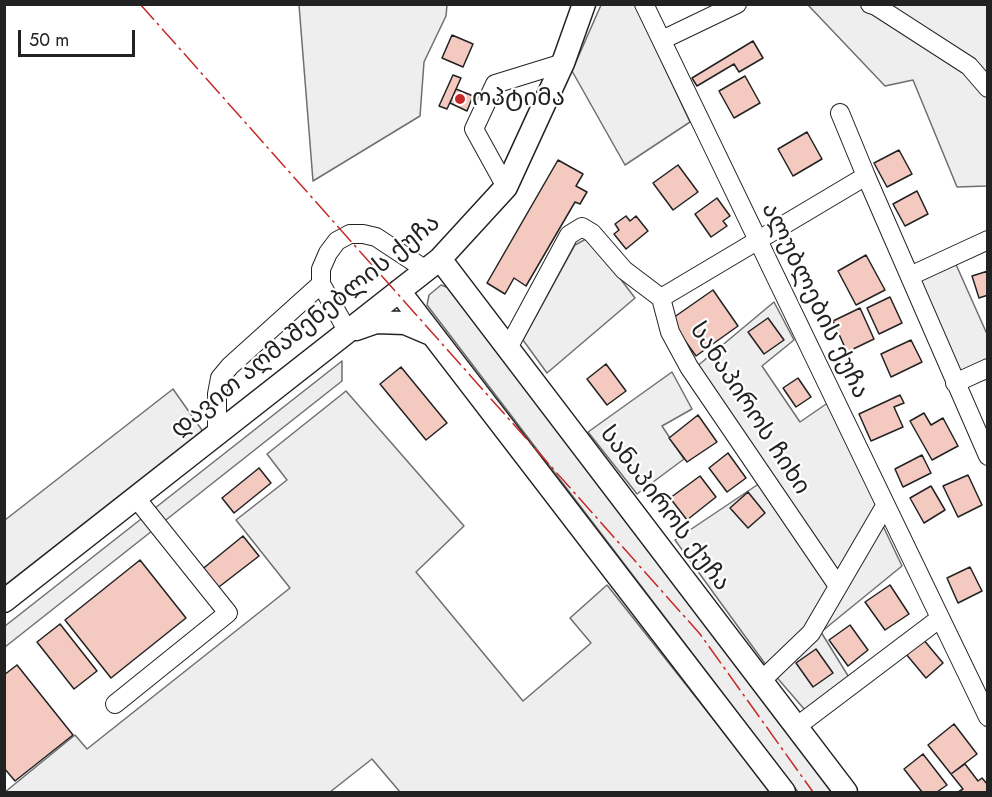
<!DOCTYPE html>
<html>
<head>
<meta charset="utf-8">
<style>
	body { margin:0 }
	#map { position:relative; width:992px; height:797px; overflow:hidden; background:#fff; font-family:Jost,sans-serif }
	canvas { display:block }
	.frame { position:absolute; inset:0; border:6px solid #222; pointer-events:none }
	.scale { position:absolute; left:18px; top:30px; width:117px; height:27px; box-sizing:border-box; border:3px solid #222; border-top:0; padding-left:8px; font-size:18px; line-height:21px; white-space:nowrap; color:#222; -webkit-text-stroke:4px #fff; paint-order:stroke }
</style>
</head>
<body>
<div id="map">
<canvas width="992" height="797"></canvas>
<div class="frame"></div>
<div class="scale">50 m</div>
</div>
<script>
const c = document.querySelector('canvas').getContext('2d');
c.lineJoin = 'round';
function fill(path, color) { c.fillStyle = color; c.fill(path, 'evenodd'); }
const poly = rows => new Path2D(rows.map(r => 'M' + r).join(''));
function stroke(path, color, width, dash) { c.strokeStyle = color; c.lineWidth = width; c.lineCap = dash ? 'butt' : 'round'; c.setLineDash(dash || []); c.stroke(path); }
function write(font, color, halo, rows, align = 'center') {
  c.font = font + ' Jost,"Noto Sans Georgian",sans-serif'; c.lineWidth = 4.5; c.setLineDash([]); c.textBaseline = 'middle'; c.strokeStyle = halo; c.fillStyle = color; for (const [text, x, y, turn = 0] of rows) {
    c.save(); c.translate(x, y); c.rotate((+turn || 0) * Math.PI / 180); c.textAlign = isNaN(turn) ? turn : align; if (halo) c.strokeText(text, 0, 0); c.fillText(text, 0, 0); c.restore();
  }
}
const green = poly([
	[299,5,447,5,446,16,424,62,420,116,313,181,299,5],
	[601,5,635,5,690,122,625,165,572,71,601,5],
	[808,5,987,5,987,186,957,187,913,80,885,86,808,5],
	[586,239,594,244,635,298,547,373,523,340,575,245,586,239],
	[954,260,987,334,987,364,958,378,915,278,954,260],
	[441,285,449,288,832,792,798,792,427,305,429,295,441,285],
	[774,302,794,340,762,366,800,422,832,400,883,504,838,580,695,368,774,302],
	[342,361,342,381,5,647,5,626,342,361],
	[672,372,692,409,662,426,684,459,637,494,588,432,672,372],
	[173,389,204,433,5,590,5,520,173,389],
	[346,391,464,526,416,572,523,701,591,643,570,618,607,585,771,792,400,792,372,759,330,792,5,792,75,735,87,749,290,588,236,520,287,480,267,454,346,391],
	[763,481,833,583,809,624,766,665,675,540,763,481],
	[883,526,902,566,821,632,850,679,805,710,773,673,883,526]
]);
const building = poly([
	[452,35,473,44,463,67,442,58,452,35],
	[753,41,763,58,739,72,734,64,697,86,692,78,753,41],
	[453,75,461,78,447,109,439,106,453,75],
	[745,76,760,103,734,118,719,91,745,76],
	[456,89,473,96,467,111,450,103,456,89],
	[807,132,822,159,793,176,778,149,807,132],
	[899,150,912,174,887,187,874,163,899,150],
	[558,160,583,174,576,186,587,192,580,204,575,202,526,286,514,278,505,294,487,283,558,160],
	[678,165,698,192,673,210,653,183,678,165],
	[917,191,928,214,905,226,893,204,917,191],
	[717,198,730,216,723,221,727,226,711,237,695,214,717,198],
	[626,216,630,221,636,216,648,231,626,249,614,234,619,230,615,224,626,216],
	[866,255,885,290,856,305,838,271,866,255],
	[988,271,988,295,979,298,972,276,988,271],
	[713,290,738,326,696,356,670,320,713,290],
	[890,297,902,323,879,334,867,308,890,297],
	[860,308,874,339,847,352,833,321,860,308],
	[768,318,784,340,764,354,748,332,768,318],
	[911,340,922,362,891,377,881,354,911,340],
	[606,364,626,391,607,405,587,379,606,364],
	[401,367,447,423,426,440,380,384,401,367],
	[798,378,811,397,796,407,783,388,798,378],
	[900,395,904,403,894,407,903,427,871,441,859,414,900,395],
	[924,413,931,425,943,418,958,446,932,460,910,421,924,413],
	[698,415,717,442,687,462,669,438,698,415],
	[728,453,746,478,727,492,709,468,728,453],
	[922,455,931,473,903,487,895,469,922,455],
	[259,468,271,483,234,513,222,498,259,468],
	[968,475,982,505,958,517,943,486,968,475],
	[700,476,716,497,687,520,670,498,700,476],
	[931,486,945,510,924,523,910,498,931,486],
	[748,492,765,513,748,528,730,508,748,492],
	[243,536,259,556,215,590,200,571,243,536],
	[140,560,186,618,111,678,65,620,140,560],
	[970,567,982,591,958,603,947,578,970,567],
	[890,585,909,614,885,630,865,602,890,585],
	[60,624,97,671,74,689,37,642,60,624],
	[850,625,868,650,848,666,829,640,850,625],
	[923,639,943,663,926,678,906,654,923,639],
	[816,649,833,673,813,687,796,663,816,649],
	[17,665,73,735,15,781,4,768,4,675,17,665],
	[954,724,977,754,951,774,928,745,954,724],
	[923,754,947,785,937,792,922,792,904,769,923,754],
	[965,764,978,781,982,778,988,785,988,792,958,792,963,789,951,774,965,764]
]);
const minor = poly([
	[644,4,988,717],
	[870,4,876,6,969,66,988,88],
	[662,40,737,4],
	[840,113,866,176],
	[506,187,474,129,495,84,563,63],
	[910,276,988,240],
	[661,298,866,176,988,456],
	[348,332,321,284,321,269,328,253,337,241,350,234,363,234,376,237,426,270],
	[508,348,569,235,582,227,592,233,624,270,661,298,670,332,689,367,838,586],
	[955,383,988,368],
	[217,434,217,394,220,378,230,366,321,284],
	[761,681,811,633,885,506],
	[115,704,228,613,136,498],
	[796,727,939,619]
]);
const major = poly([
	[440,259,846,792],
	[399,291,784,792],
	[356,329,376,322,405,323,431,334],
	[4,601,440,259,506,187,563,63,584,4]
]);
const power = poly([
	[140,4,700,634,813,792]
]);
const markers = [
	[460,99,6,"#c62828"]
];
const poiNames = [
	["ოპტიმა",472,99]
];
const streetNames = [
	["ალუბლების ქუჩა",814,301,64],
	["დავით აღმაშენებლის ქუჩა",306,327,-39],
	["სანაპიროს ჩიხი",749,409,57],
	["სანაპიროს ქუჩა",664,509,53]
];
fill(green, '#eee');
stroke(green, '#6f6f6f', 1.5);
fill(building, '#f3c9c0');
stroke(building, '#222', 1.5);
stroke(minor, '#222', 20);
stroke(major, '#222', 25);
stroke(minor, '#fff', 18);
stroke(major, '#fff', 22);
stroke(power, '#c62828', 1.5, [21, 4.5, 3, 4.5]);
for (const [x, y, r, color] of markers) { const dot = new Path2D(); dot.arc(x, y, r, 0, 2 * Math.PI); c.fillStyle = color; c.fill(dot); stroke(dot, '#fff', 2); }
write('24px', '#222', '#fff', poiNames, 'left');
write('24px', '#222', '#fff', streetNames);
</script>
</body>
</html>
